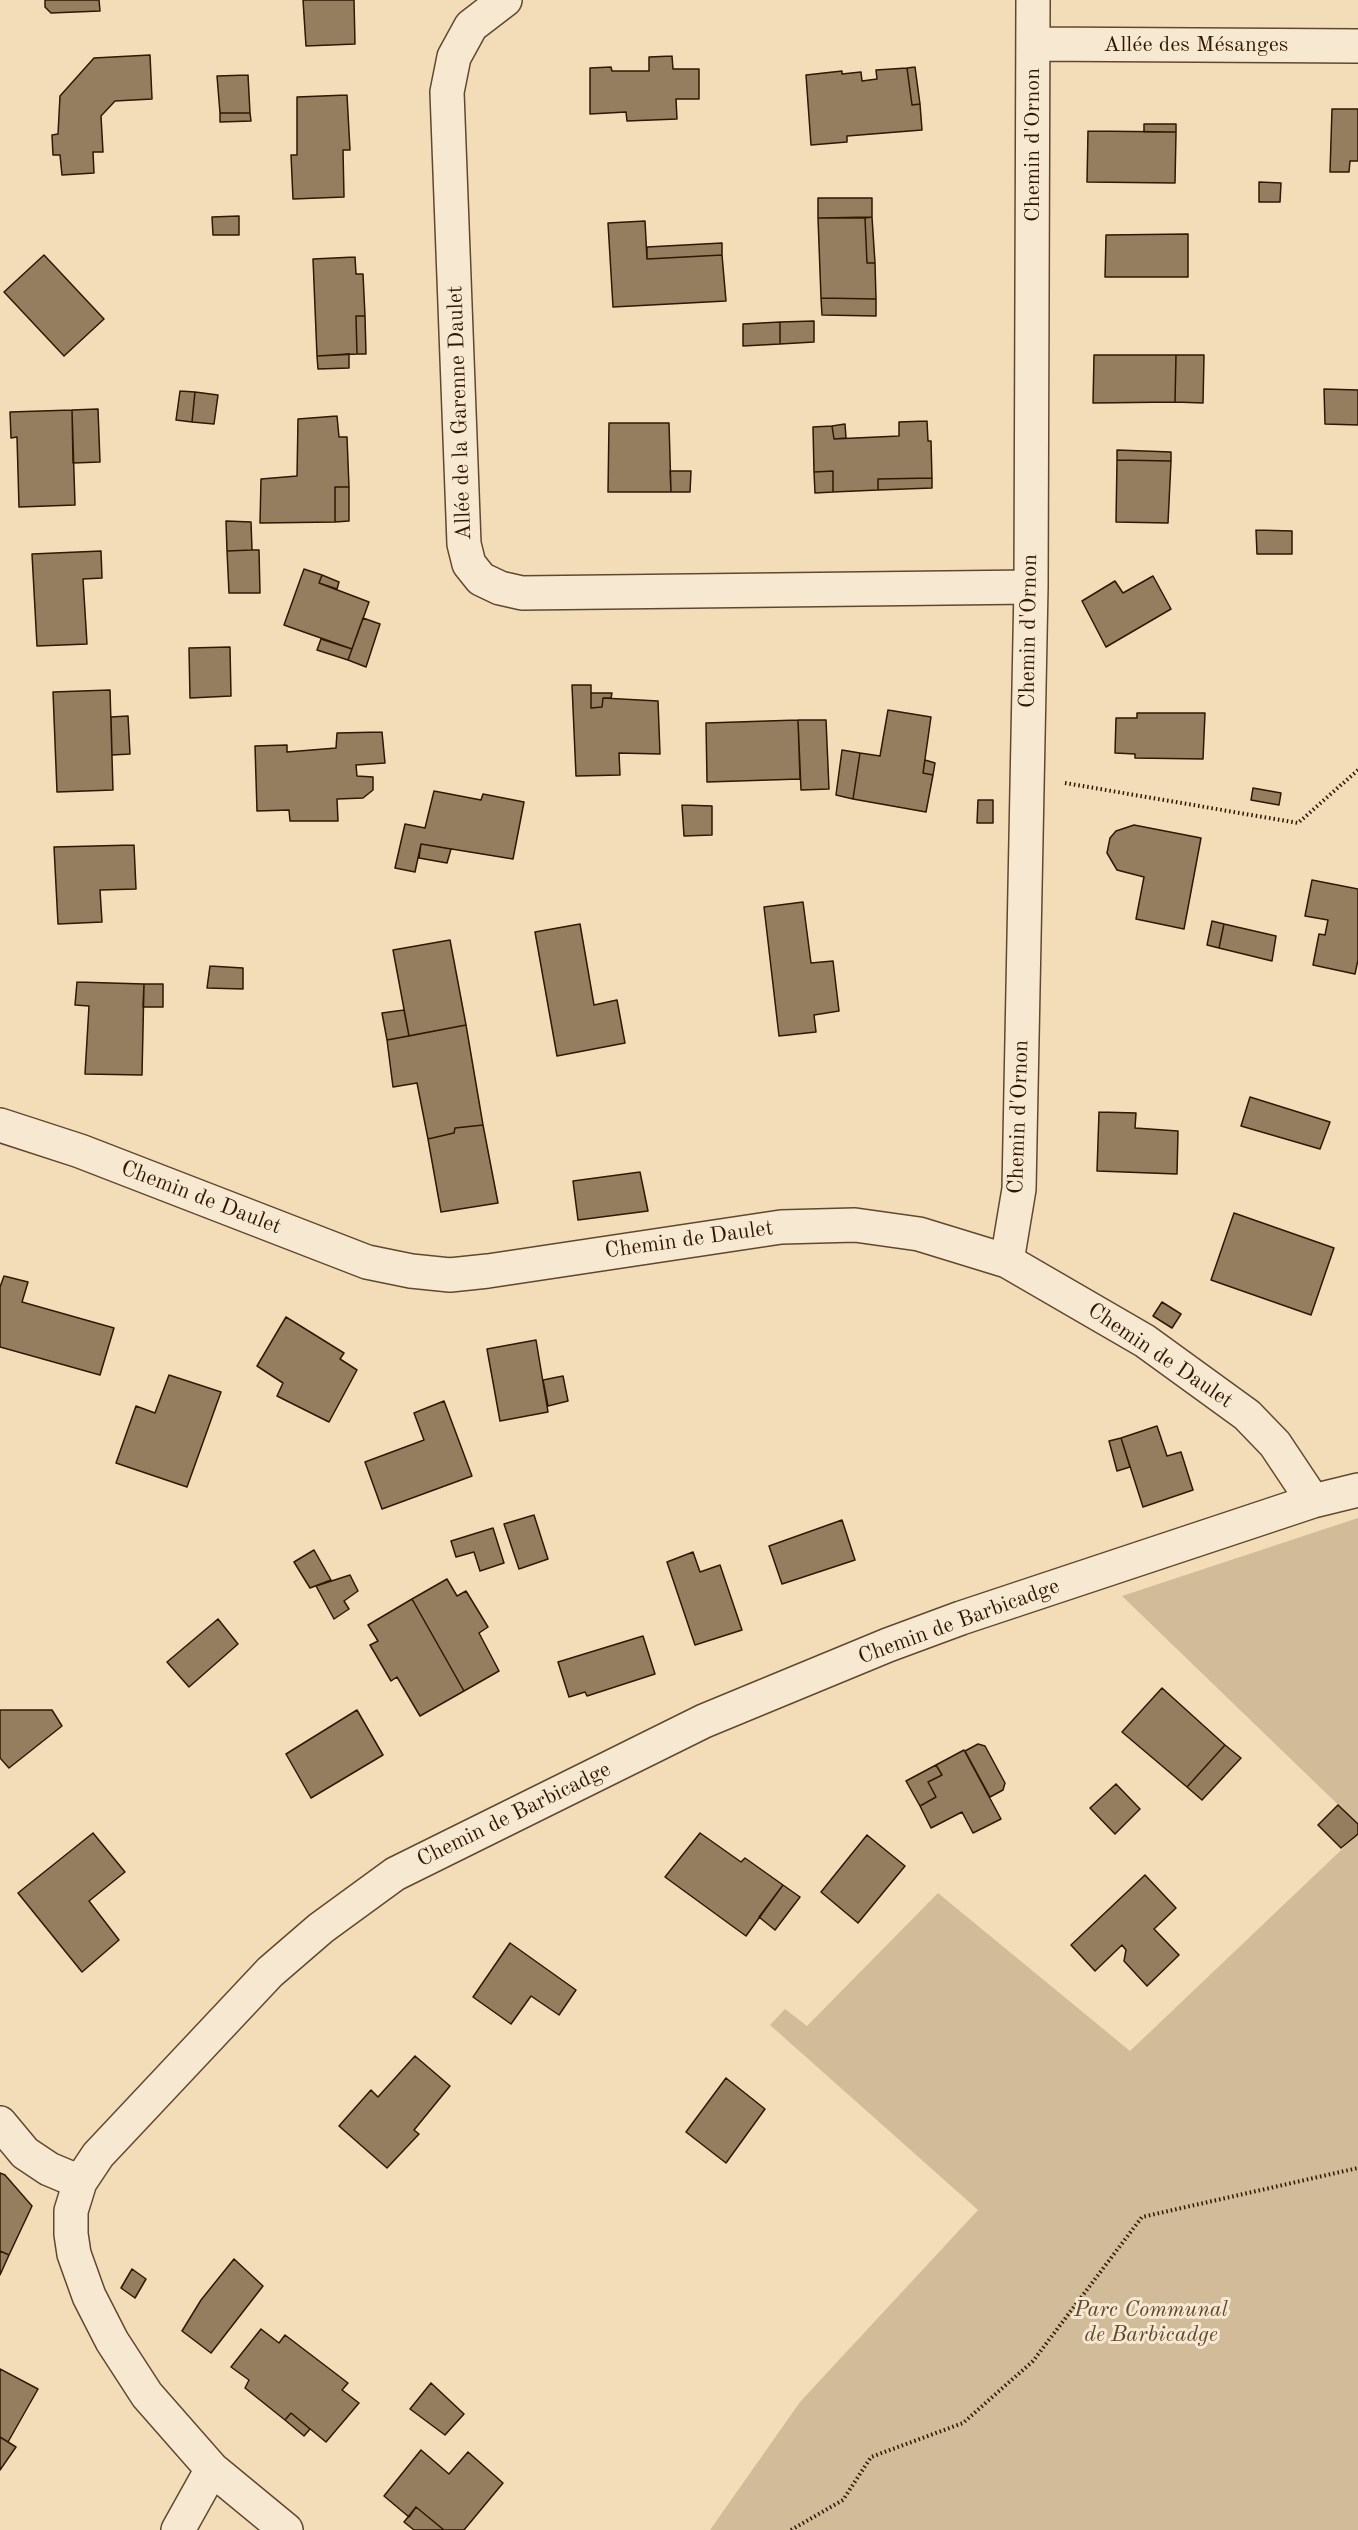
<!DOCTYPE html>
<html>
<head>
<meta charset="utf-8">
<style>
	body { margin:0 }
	canvas { display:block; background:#f2ddb8 }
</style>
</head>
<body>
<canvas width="1358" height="2530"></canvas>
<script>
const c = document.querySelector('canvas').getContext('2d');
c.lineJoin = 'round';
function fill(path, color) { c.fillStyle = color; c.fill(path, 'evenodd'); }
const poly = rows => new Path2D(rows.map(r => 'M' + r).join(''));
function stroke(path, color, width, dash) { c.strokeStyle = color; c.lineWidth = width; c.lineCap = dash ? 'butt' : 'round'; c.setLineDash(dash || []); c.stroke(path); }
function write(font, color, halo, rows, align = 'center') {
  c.font = font + ' "Old Standard TT",serif'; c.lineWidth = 6; c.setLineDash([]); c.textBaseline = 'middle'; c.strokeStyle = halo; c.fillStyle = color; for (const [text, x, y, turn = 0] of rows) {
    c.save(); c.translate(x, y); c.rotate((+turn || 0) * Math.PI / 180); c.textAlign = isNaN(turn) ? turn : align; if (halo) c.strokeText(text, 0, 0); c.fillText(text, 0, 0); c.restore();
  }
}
const green = poly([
	[1358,1518,1358,1824,1122,1596],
	[1358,1834,1358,2530,710,2530,800,2402,978,2210,770,2025,785,2009,807,2026,938,1893,1130,2051]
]);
const building = poly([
	[45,0,99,0,100,11,51,13,45,7,45,0],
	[303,0,354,0,355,44,306,46,303,0],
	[150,55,152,99,115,101,101,116,103,152,93,152,94,173,62,175,60,155,53,155,52,135,58,134,60,96,94,58,150,55],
	[672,56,673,69,699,69,699,99,676,99,677,119,627,121,626,112,590,114,590,68,611,67,612,71,649,71,649,57,672,56],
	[915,67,920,104,912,105,907,68,915,67],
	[907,68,912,105,920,104,922,130,847,136,847,142,811,145,806,75,842,71,842,74,861,72,862,81,877,79,876,70,907,68],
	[248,75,250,113,220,113,217,76,248,75],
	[347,95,350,150,343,150,344,197,293,199,291,155,297,155,297,97,347,95],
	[1332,109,1358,109,1358,161,1350,161,1349,172,1330,172,1332,109],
	[220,113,250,113,251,121,220,122,220,113],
	[1144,124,1176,124,1176,132,1144,132,1144,124],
	[1088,131,1176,132,1175,183,1087,182,1088,131],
	[1259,182,1281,183,1280,202,1259,202,1259,182],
	[818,198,872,198,872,217,818,218,818,198],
	[239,216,239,235,213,235,212,217,239,216],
	[872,217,875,263,867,263,865,218,872,217],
	[818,218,865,218,867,263,875,263,876,299,821,298,818,218],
	[645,221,647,259,722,255,726,301,613,307,608,223,645,221],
	[1188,234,1188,277,1105,277,1106,235,1188,234],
	[722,243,722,255,647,259,647,247,722,243],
	[44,255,104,319,64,356,4,292,44,255],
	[355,257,356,274,363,274,365,316,356,316,357,354,317,356,313,259,355,257],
	[821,298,876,299,876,316,822,315,821,298],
	[356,316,365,316,366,354,357,354,356,316],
	[814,321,814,342,780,344,780,322,814,321],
	[780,322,780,344,743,346,743,324,780,322],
	[349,354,349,368,318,369,317,356,349,354],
	[1094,355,1176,355,1175,402,1093,403,1094,355],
	[1176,355,1204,355,1203,403,1175,402,1176,355],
	[1324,389,1358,390,1358,425,1325,424,1324,389],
	[180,391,195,392,192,422,176,420,180,391],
	[195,392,218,395,214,424,192,422,195,392],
	[98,409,100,462,73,463,72,410,98,409],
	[72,410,75,505,19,507,17,437,11,438,10,412,72,410],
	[337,416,339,437,347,437,349,487,335,487,335,522,260,523,261,479,297,476,298,419,337,416],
	[927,421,928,441,931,441,932,478,878,479,878,490,833,492,833,471,814,472,813,427,832,426,834,439,899,436,899,422,927,421],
	[609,423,669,423,671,492,608,492,609,423],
	[845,424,846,438,834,439,832,426,845,424],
	[1117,450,1171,452,1171,461,1117,460,1117,450],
	[1117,460,1171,461,1168,523,1116,522,1117,460],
	[670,471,691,471,690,492,671,492,670,471],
	[833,471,833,492,815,493,814,472,833,471],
	[932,478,932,488,878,490,878,479,932,478],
	[335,487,349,487,349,521,335,522,335,487],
	[226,521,251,522,252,550,227,551,226,521],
	[1256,530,1292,531,1292,554,1257,554,1256,530],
	[252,550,259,550,260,593,229,593,227,551,252,550],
	[101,551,102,578,83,579,87,644,37,646,32,554,101,551],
	[304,569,322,575,319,583,369,602,352,649,284,625,304,569],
	[322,575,339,582,337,589,319,583,322,575],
	[1153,576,1171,609,1106,647,1082,601,1115,581,1123,593,1153,576],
	[363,618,380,624,366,667,348,660,363,618],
	[321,639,352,649,348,660,317,650,321,639],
	[230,647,231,696,190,698,189,648,230,647],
	[572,685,591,685,591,708,602,707,603,698,658,701,660,754,619,753,620,775,576,776,572,685],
	[110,690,113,790,57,792,53,692,110,690],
	[591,693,612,693,611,698,603,698,602,707,591,708,591,693],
	[888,710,931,717,923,773,933,775,926,812,853,799,860,753,880,756,888,710],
	[1137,713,1205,713,1203,759,1135,758,1135,754,1115,753,1116,718,1137,718,1137,713],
	[128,716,130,754,112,755,111,717,128,716],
	[798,720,800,779,707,782,706,723,798,720],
	[798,720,826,720,829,789,801,790,798,720],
	[382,732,385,763,356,765,357,776,373,777,373,790,363,798,337,799,338,821,290,821,289,810,257,811,255,746,287,745,287,752,336,748,337,733,382,732],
	[842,750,860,753,853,799,836,795,842,750],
	[925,760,935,763,933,775,923,773,925,760],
	[1253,788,1281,793,1279,805,1251,800,1253,788],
	[434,791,481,800,483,794,524,802,513,859,421,844,415,872,395,868,405,824,425,828,434,791],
	[978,800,993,800,993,823,977,823,978,800],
	[682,805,712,806,712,835,684,836,682,805],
	[1134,825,1201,838,1184,929,1136,919,1144,877,1117,870,1107,853,1110,838,1116,831,1134,825],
	[421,844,451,849,447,863,419,858,421,844],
	[134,845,136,889,100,890,102,922,58,924,54,847,134,845],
	[1312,880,1358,889,1358,960,1355,974,1313,965,1319,934,1325,935,1328,920,1305,916,1312,880],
	[803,902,811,963,833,961,839,1011,814,1015,816,1032,779,1036,764,907,803,902],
	[1212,921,1224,924,1219,948,1207,945,1212,921],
	[580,924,594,1005,617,1000,625,1043,557,1056,535,932,580,924],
	[1224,924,1276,936,1272,961,1219,948,1224,924],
	[450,940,466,1025,409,1036,393,950,450,940],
	[210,966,243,968,243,989,207,988,210,966],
	[77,982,144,984,142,1075,85,1074,89,1006,75,1005,77,982],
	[144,984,163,984,163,1007,143,1007,144,984],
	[404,1010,409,1036,387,1040,382,1013,404,1010],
	[466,1025,483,1125,455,1128,454,1133,428,1139,417,1083,393,1087,387,1040,466,1025],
	[1250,1097,1330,1122,1320,1149,1241,1126,1250,1097],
	[1099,1112,1136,1113,1135,1128,1178,1131,1177,1174,1097,1171,1099,1112],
	[483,1125,498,1203,441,1212,428,1139,454,1133,455,1128,483,1125],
	[640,1172,648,1211,578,1220,573,1181,640,1172],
	[1234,1213,1334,1248,1311,1315,1211,1280,1234,1213],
	[4,1276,28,1282,22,1302,114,1328,100,1375,0,1347,0,1287,4,1276],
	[1162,1302,1181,1314,1172,1328,1153,1316,1162,1302],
	[286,1317,344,1353,340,1359,357,1370,329,1422,277,1396,283,1383,257,1366,286,1317],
	[536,1340,548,1412,500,1421,487,1349,536,1340],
	[169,1375,221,1392,187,1487,116,1463,136,1406,155,1413,169,1375],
	[563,1376,568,1401,548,1406,543,1380,563,1376],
	[444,1401,472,1476,382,1509,365,1462,424,1440,414,1413,444,1401],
	[1157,1426,1167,1456,1181,1452,1193,1490,1143,1507,1121,1438,1157,1426],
	[1121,1438,1130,1467,1117,1471,1109,1441,1121,1438],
	[534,1515,548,1559,519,1569,504,1524,534,1515],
	[842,1520,855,1560,782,1584,769,1546,842,1520],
	[493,1528,504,1563,480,1571,474,1552,456,1557,451,1541,493,1528],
	[314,1550,331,1580,310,1588,294,1562,314,1550],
	[693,1552,700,1572,720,1565,742,1630,695,1645,667,1562,693,1552],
	[350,1575,358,1591,344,1601,349,1609,334,1619,316,1586,350,1575],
	[447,1579,457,1596,466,1591,488,1627,479,1633,499,1671,464,1691,412,1599,447,1579],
	[412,1599,464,1691,420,1716,397,1677,391,1681,370,1645,378,1641,368,1625,412,1599],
	[218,1619,238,1644,189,1687,167,1662,218,1619],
	[643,1636,655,1674,587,1696,585,1692,569,1697,558,1662,643,1636],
	[1162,1688,1225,1745,1187,1787,1122,1732,1162,1688],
	[0,1710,52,1710,62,1726,9,1768,0,1758,0,1710],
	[357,1710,383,1755,311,1798,286,1754,357,1710],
	[978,1744,985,1746,1005,1783,1003,1790,990,1797,965,1751,978,1744],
	[1225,1745,1241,1758,1202,1800,1187,1787,1225,1745],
	[964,1750,1001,1819,973,1833,962,1812,931,1828,920,1806,936,1797,928,1782,942,1775,936,1765,964,1750],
	[936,1765,942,1775,928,1782,936,1797,920,1806,906,1781,936,1765],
	[1116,1784,1140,1809,1115,1834,1090,1808,1116,1784],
	[1338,1805,1358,1824,1358,1834,1341,1848,1318,1825,1338,1805],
	[93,1833,125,1872,89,1901,119,1940,82,1972,18,1893,93,1833],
	[700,1833,741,1862,745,1858,783,1885,746,1936,665,1877,700,1833],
	[867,1835,905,1866,858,1923,821,1892,867,1835],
	[1145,1875,1176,1908,1154,1929,1179,1955,1147,1986,1124,1961,1126,1950,1122,1945,1095,1971,1071,1945,1145,1875],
	[783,1885,800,1897,775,1930,759,1917,783,1885],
	[510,1943,576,1990,559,2015,531,1996,511,2024,473,1997,510,1943],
	[415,2056,450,2086,414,2130,419,2134,387,2168,339,2126,371,2090,378,2097,415,2056],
	[726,2078,765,2109,726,2163,686,2132,726,2078],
	[0,2173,5,2175,32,2206,9,2255,0,2251,0,2173],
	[0,2251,9,2255,0,2275,0,2251],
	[234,2259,263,2286,211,2353,182,2331,201,2300,234,2259],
	[132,2269,146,2279,135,2298,121,2288,132,2269],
	[261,2329,279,2343,285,2335,348,2383,342,2390,359,2403,326,2442,291,2413,285,2420,245,2388,249,2380,231,2367,261,2329],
	[0,2369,38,2389,8,2442,0,2437,0,2369],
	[431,2383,464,2414,445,2435,410,2409,431,2383],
	[291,2413,310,2429,304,2436,285,2420,291,2413],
	[0,2437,16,2447,0,2470,0,2437],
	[421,2450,449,2474,468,2452,503,2483,464,2530,444,2530,416,2507,409,2517,384,2496,421,2450],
	[416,2507,444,2530,414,2530,404,2522,416,2507]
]);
const path = poly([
	[1065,783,1298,823,1358,770],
	[791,2530,843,2500,871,2457,963,2423,1033,2361,1142,2217,1358,2168]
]);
const street = poly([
	[505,0,471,26,454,57,447,92,464,544,469,564,481,579,500,588,522,593,1031,587],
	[1033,44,1358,46],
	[0,1125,80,1151,367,1262,411,1271,450,1275,488,1271,781,1227,855,1225,919,1234,1007,1261,1145,1341,1247,1415,1275,1444,1313,1501],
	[1007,1261,1019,1189,1031,587,1033,0],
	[0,2123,25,2153,49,2169,80,2182],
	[178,2530,212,2469],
	[286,2530,212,2469,147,2395,112,2341,89,2296,74,2254,71,2234,71,2211,80,2182,98,2155,270,1972,321,1928,395,1874,704,1721,888,1645,961,1618,1313,1501,1358,1490]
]);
const streetNames = [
	["Allée des Mésanges",1196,45],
	["Chemin d'Ornon",1033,145,-90],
	["Allée de la Garenne Daulet",460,413,-92],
	["Chemin d'Ornon",1029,631,-89],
	["Chemin d'Ornon",1019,1117,-88],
	["Chemin de Daulet",201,1198,21],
	["Chemin de Daulet",689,1240,-8],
	["Chemin de Daulet",1160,1356,34],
	["Chemin de Barbicadge",959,1622,-20],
	["Chemin de Barbicadge",514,1815,-26]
];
const parkNames = [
	["Parc Communal",1151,2310],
	["de Barbicadge",1151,2335]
];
fill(green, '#d1bb99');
fill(building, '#957e60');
stroke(building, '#301700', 1.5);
stroke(street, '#60482e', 36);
stroke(path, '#301700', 4, [1.5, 3]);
stroke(street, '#f7e9d1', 33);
write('22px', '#301700', '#f7e9d1', streetNames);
write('italic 22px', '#60482e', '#f7e9d1', parkNames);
</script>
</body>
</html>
